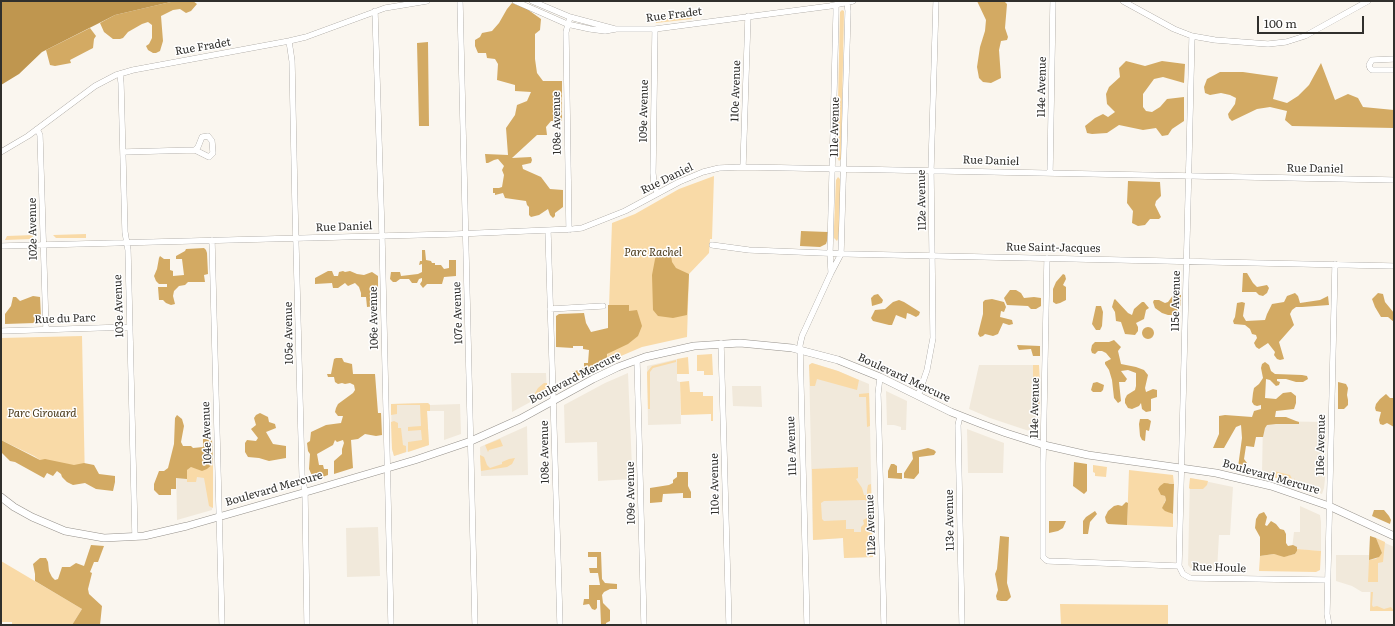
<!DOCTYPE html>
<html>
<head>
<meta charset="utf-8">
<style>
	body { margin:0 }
	#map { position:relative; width:1395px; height:626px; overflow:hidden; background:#faf6ef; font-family:Literata,serif }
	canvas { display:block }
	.frame { position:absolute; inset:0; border:2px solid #302f2c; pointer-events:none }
	.scale { position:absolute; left:1257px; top:16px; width:107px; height:18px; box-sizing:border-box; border:2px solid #302f2c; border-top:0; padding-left:5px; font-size:12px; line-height:14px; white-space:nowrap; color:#302f2c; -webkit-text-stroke:3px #fff; paint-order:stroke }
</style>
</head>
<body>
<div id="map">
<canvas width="1395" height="626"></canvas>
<div class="frame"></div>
<div class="scale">100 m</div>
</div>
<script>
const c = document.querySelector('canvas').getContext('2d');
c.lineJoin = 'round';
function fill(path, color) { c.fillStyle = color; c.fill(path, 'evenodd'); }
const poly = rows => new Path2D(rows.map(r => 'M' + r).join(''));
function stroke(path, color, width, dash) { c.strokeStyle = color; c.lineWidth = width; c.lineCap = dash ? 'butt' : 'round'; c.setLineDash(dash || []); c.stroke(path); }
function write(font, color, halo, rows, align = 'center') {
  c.font = font + ' Literata,serif'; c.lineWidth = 3; c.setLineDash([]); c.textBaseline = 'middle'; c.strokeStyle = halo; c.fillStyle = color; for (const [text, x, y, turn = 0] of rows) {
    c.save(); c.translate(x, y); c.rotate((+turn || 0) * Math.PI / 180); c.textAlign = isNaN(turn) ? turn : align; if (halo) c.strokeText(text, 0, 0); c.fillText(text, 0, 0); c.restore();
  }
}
const built = poly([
	[677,359,677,381,680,382,681,424,648,425,647,366],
	[812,363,838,371,869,384,873,557,844,558,843,538,813,540,809,365],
	[979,365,1039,365,1039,429,1037,432,1035,433,990,418,969,409],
	[511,373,546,373,547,393,512,412],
	[628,373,632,468,630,468,631,479,598,481,597,442,565,443,564,405,605,383],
	[732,386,761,386,762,407,733,406],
	[886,391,907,401,906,430,901,430,901,427,894,425,887,425],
	[428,403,430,405,460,404,461,434,444,440,444,411,427,411,429,445,394,456,392,449,391,404],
	[1263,421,1326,422,1325,479,1324,488,1322,494,1294,483,1262,474],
	[527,426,528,475,481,476,480,447],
	[967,429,1004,443,1003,473,968,473],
	[176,463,213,464,213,502,212,510,177,520],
	[1190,478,1233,487,1230,535,1219,535,1217,571,1192,570,1188,565],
	[1300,506,1320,515,1321,522,1321,551,1292,549,1294,532,1300,532],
	[378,527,380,576,347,577,346,528],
	[1370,536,1394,547,1394,611,1370,611,1370,592,1362,592,1352,586,1336,581,1336,555,1369,555]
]);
const green = poly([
	[842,10,844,11,844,13,841,159,839,161,837,157,837,146,840,12],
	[691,16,692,19,656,23,656,20],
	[714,176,712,239,710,239,709,253,689,274,687,337,642,347,607,362,612,223,635,214,679,189],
	[838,177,841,180,839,231,838,239,837,241,834,238,834,227,836,180],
	[86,234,86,238,56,238,53,235],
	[34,235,31,239,5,240,7,236],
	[82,336,85,483,68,478,34,456,1,440,1,338],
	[712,354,713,375,704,375,704,371,697,371,697,355],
	[688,357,689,374,677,374,677,359],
	[676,360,676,362,653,368,650,372,650,409,648,409,647,372,652,366],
	[812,363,838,371,859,380,857,390,817,379,815,386,810,386,809,365],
	[1033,365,1039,365,1040,384,1033,384],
	[689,381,690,392,703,392,703,396,713,396,713,421,711,421,711,414,681,415,680,382],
	[544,383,547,383,547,393,533,401,535,393,538,388],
	[869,393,870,426,867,427,866,397,859,397,859,394],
	[428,403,430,405,430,411,427,411,429,445,408,452,408,442,422,440,421,430,408,431,408,427,421,426,420,405,397,405,397,414,391,415,391,404],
	[394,421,398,423,398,428,401,428,403,445,406,446,406,452,394,456,392,449,391,422],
	[500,439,503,446,489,450,488,452,485,445],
	[480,455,484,457,487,465,490,468,502,464,502,462,509,459,515,458,512,464,507,467,481,471],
	[213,464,213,508,209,506,204,478,197,477,196,482,187,482,187,470,191,467,207,469],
	[1093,465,1107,467,1106,477,1095,476,1095,473,1093,472],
	[858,467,858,478,856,479,862,488,864,495,867,495,867,490,868,485,871,484,873,557,844,558,843,538,813,540,812,469],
	[865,500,867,502,867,518,863,520,864,524,861,527,861,532,854,532,854,529,846,529,846,520,824,521,822,519,821,503,824,501],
	[1129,470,1173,475,1174,484,1169,483,1161,495,1165,496,1166,500,1164,503,1170,513,1173,514,1173,527,1127,525],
	[1274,471,1290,475,1293,481,1295,478,1294,482,1294,483,1273,477],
	[1190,478,1208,481,1207,485,1203,489,1190,489,1189,488],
	[1376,538,1385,542,1383,562,1378,563,1378,582,1368,582,1369,560,1376,559,1382,553],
	[1297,549,1321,551,1320,570,1316,572,1259,571,1260,556,1274,554,1287,556,1295,554,1297,551],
	[1,561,82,609,72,625,12,625,12,622,1,622],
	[1371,592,1373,592,1372,605,1373,607,1377,606,1384,609,1391,607,1394,611,1370,611],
	[1060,604,1168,605,1168,625,1061,625]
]);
const forest = poly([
	[175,1,193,1,197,4,191,11,186,13,180,9,173,10,161,16,163,41,160,51,156,53,153,53,148,50,146,46,149,44,152,38,152,25,148,22,142,24,128,32,123,38,120,39,113,39,104,32,100,23,115,15],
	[977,1,1004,1,1007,4,1005,28,1008,37,1007,40,1001,41,999,50,1001,78,991,83,983,82,979,78,977,67,980,47,985,31,986,20],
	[512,3,527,9,541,19,540,30,535,34,535,59,537,73,543,81,562,81,562,121,551,121,546,127,547,135,537,135,512,158,531,157,532,160,531,163,522,165,523,169,541,177,550,189,563,190,563,207,555,213,555,216,553,218,550,215,548,209,539,215,531,217,529,215,529,207,527,205,526,201,505,198,503,193,495,195,495,193,493,193,493,188,499,188,502,187,504,175,502,170,504,166,498,159,494,160,488,163,486,163,485,154,508,155,506,128,515,115,517,105,527,101,531,92,515,91,515,85,497,80,498,64,495,59,487,58,486,53,478,53,475,46,475,40,480,37,482,33,492,31,499,23,507,9],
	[90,28,96,36,94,39,93,48,70,60,71,63,55,66,50,65,46,50],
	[428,42,429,126,419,126,417,43],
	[1126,61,1145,66,1162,61,1185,64,1184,83,1163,77,1154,79,1143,94,1143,107,1146,111,1152,112,1160,107,1167,99,1184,97,1184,121,1172,129,1168,135,1162,136,1156,128,1143,130,1119,125,1107,133,1092,134,1087,133,1085,126,1095,118,1103,114,1108,117,1115,112,1107,104,1106,94,1109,87,1120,77,1119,68],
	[1321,63,1335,100,1348,94,1358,98,1363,107,1394,110,1394,128,1292,126,1285,120,1287,111,1270,107,1257,109,1232,121,1229,118,1228,114,1235,104,1236,98,1230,95,1221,93,1210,95,1205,93,1204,87,1207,79,1220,72,1243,72,1278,77,1273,99,1287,103,1298,96,1309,85],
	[1128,181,1160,182,1161,196,1156,201,1155,205,1161,217,1159,219,1150,219,1145,225,1138,226,1132,223,1133,211,1127,203],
	[801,231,828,232,827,241,826,244,820,247,800,246],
	[204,248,206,250,207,253,208,274,204,275,205,282,188,282,185,285,179,286,174,291,173,296,175,304,171,305,166,303,163,300,159,300,158,287,167,287,167,284,159,284,156,281,154,276,157,269,159,258,160,256,164,259,170,259,170,270,173,271,173,276,184,275,182,259,176,259,176,256,185,251,186,249],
	[422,250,425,250,426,260,431,261,432,263,435,263,435,265,441,265,444,269,449,268,449,260,456,260,456,276,444,277,442,284,427,284,423,288,420,284,422,281,422,278,419,279,417,283,412,283,409,279,400,279,396,282,393,282,390,279,391,272,400,272,401,276,418,274,422,272,422,264,419,265,420,261,422,261],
	[660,250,665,250,671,254,672,262,676,268,689,274,687,315,673,318,658,316,653,310,652,275,656,254],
	[328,271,332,271,334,276,338,276,339,272,343,271,345,272,350,271,357,274,364,275,372,272,378,276,378,294,375,306,367,307,366,297,361,297,361,293,359,287,355,283,348,286,345,283,338,288,333,288,332,283,315,284,315,278],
	[1243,273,1247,273,1253,283,1257,287,1267,285,1269,288,1267,293,1263,296,1259,295,1256,292,1242,292],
	[1063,274,1065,275,1066,279,1063,285,1066,287,1066,300,1060,303,1056,304,1053,302,1053,289,1056,282],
	[1010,290,1016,290,1021,293,1024,298,1034,297,1041,298,1041,306,1036,309,1031,309,1028,306,1007,305,1004,298],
	[1295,293,1298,296,1300,303,1320,300,1328,296,1329,305,1302,307,1296,307,1292,310,1290,314,1294,325,1279,342,1284,359,1280,360,1277,359,1274,355,1275,352,1268,343,1259,349,1256,347,1254,343,1257,338,1256,335,1252,334,1250,329,1245,325,1234,324,1233,321,1235,317,1237,303,1242,302,1245,303,1243,316,1246,321,1265,320,1267,314,1272,304,1284,302,1287,296],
	[1378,293,1383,294,1385,302,1394,313,1394,322,1388,317,1381,317,1375,307,1372,299],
	[878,294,883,300,882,303,872,306,871,298,874,295],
	[1174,294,1181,295,1181,304,1177,313,1174,315,1168,315,1162,313,1155,308,1153,302,1154,300,1159,300,1165,303,1168,302],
	[33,296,40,297,41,317,39,320,35,323,5,324,5,314,11,306,13,297,16,297,20,301],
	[992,299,1004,302,1006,307,1004,312,1001,311,1000,317,1012,320,1013,324,1009,325,1003,323,998,334,993,336,985,334,983,336,980,337,978,334,983,314,983,302,985,300],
	[1115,299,1128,313,1132,315,1134,309,1142,302,1144,302,1149,308,1146,310,1144,319,1136,323,1138,327,1138,331,1135,335,1125,334,1121,322,1116,321,1115,312,1112,307,1114,300],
	[899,300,904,302,920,312,919,315,916,317,910,314,907,313,906,319,896,315,892,325,889,325,873,321,871,318,875,310,885,309,893,302],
	[608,305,629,305,629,311,637,310,642,326,638,336,628,344,607,354,607,362,574,378,572,372,584,368,584,363,588,363,589,350,583,349,583,346,573,346,573,348,556,347,556,316,559,314,584,313,586,323,591,332,608,328],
	[1096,306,1101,306,1103,312,1102,326,1100,330,1096,330,1092,324],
	'1142 333a6 6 0 1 1 12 0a6 6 0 1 1-12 0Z',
	[1114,340,1121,347,1118,351,1121,364,1136,367,1144,370,1148,375,1145,388,1146,392,1153,389,1157,390,1157,397,1151,399,1151,411,1146,412,1142,409,1141,403,1139,406,1132,409,1128,408,1125,403,1125,399,1127,395,1135,390,1136,386,1136,373,1128,370,1121,371,1127,379,1125,382,1119,382,1121,401,1118,403,1114,398,1112,380,1109,370,1105,364,1105,362,1111,359,1106,353,1102,351,1098,351,1095,354,1092,353,1091,350,1092,345,1095,342,1109,342],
	[1017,345,1040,346,1040,356,1033,356,1031,349,1019,350,1018,348],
	[336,358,342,358,344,362,352,364,353,374,375,374,378,413,381,413,382,435,376,436,365,434,358,439,351,440,353,468,334,474,334,461,342,454,342,449,344,443,343,440,337,442,335,440,333,445,317,454,319,465,323,465,324,469,328,469,328,475,314,480,309,469,310,454,308,451,307,443,310,441,311,432,326,425,341,423,343,416,338,416,335,412,336,408,338,404,353,393,355,390,354,385,350,383,345,384,342,383,338,384,335,382,334,377,328,377,327,374,331,374,334,359],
	[1265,362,1269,365,1271,371,1275,374,1302,375,1307,376,1308,379,1303,382,1296,382,1286,379,1277,379,1277,381,1280,382,1279,385,1276,386,1270,380,1266,379,1265,398,1276,399,1283,393,1291,392,1296,396,1296,403,1294,409,1276,411,1275,417,1286,417,1296,421,1299,422,1299,424,1276,424,1267,425,1265,428,1263,437,1256,437,1254,447,1246,446,1244,459,1247,463,1246,469,1238,467,1242,438,1241,425,1236,427,1224,448,1213,448,1219,434,1219,416,1225,415,1252,417,1254,411,1261,409,1261,405,1257,406,1254,405,1252,402,1253,393,1254,388,1259,384,1263,378,1261,368,1262,364],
	[1097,382,1104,385,1103,390,1101,392,1093,392,1091,390,1093,383],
	[1338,382,1346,384,1348,388,1347,395,1348,400,1348,405,1344,409,1338,409],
	[1033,384,1040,384,1039,413,1032,412],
	[1386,394,1390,398,1393,398,1394,396,1394,427,1387,423,1383,425,1380,424,1379,420,1381,412,1376,411,1375,408,1376,404,1380,399],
	[260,413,268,417,269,422,275,424,276,428,266,432,273,444,286,446,286,458,269,461,259,458,248,457,245,452,245,443,247,440,256,441,258,438,251,429,256,425,254,418,256,415],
	[177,415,182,419,184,426,181,442,183,446,191,446,193,448,203,447,203,439,212,439,213,464,207,469,202,471,191,467,187,470,187,479,176,478,176,489,171,489,171,495,159,495,154,490,154,484,159,471,164,471,168,468,174,444,175,418],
	[1140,419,1148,419,1151,421,1149,431,1146,430,1145,441,1142,440,1140,436,1139,424],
	[1,440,40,460,45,459,74,465,84,463,94,465,99,474,115,476,115,482,113,491,96,489,85,483,73,485,67,482,62,477,61,474,57,471,53,476,47,473,44,478,15,462,10,461,1,452],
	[928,448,934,450,936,452,934,455,919,457,919,473,914,479,904,478,904,473,913,459,912,452],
	[1074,462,1087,464,1087,491,1084,494,1073,486],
	[891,464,894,464,897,466,897,473,902,473,902,479,888,478,888,471],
	[677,472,688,472,688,486,691,492,691,498,683,498,683,493,663,494,662,502,650,503,650,488,669,485,673,483,673,480,677,477],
	[1164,483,1174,484,1173,514,1165,511,1162,508,1166,500,1165,496,1161,495,1158,489,1160,486],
	[1126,502,1128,503,1127,525,1108,524,1106,522,1105,517,1108,511,1114,506,1118,505,1122,506],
	[1374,510,1384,510,1389,516,1391,520,1390,524,1372,516],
	[1095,511,1097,514,1090,522,1088,534,1083,534,1083,521,1086,517],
	[1264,512,1267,517,1265,525,1267,526,1271,521,1276,524,1280,529,1284,530,1286,534,1286,543,1288,546,1293,545,1297,547,1297,551,1295,554,1284,557,1274,554,1260,556,1260,537,1255,528,1256,519,1259,514],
	[1049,521,1066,521,1063,528,1058,531,1049,533],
	[1000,536,1009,537,1007,583,1011,597,1007,601,1001,601,997,600,996,596,998,590,995,574,997,569],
	[1370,536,1376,538,1382,553,1379,557,1369,560],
	[91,545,104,546,98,562,94,562,90,572,92,573,88,589,89,594,102,606,100,625,72,625,82,609,35,581,35,574,33,564,40,558,46,558,48,562,49,571,52,577,55,580,58,579,62,567,70,567,76,563,84,566],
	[588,552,601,552,602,579,605,583,617,584,617,589,610,589,604,592,602,595,603,603,610,610,610,621,606,623,606,625,601,624,600,600,597,600,597,608,595,610,592,609,589,604,583,605,584,599,589,599,589,585,600,585,598,573,590,573,589,568,597,568,597,557,588,557]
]);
const water = poly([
	[1,1,175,1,115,15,42,52,19,74,1,85]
]);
const minor = poly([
	[460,1,475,625],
	[515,1,567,24,590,29,605,31,616,29,655,29,830,6,853,1],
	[532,1,570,17,615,29],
	[1123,1,1174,29,1192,36,1215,40,1268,44,1286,42,1305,36,1368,1],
	[375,11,382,236,391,625],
	[655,29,653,173,654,184,657,193],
	[1192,36,1179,566,1183,574,1190,578,1327,580],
	[289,41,292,61,295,206,302,475,305,492,307,625],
	[1394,59,1372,60,1369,65,1370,68,1372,70,1394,70],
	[120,74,121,83,125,232,128,250,135,537],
	[37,129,40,135,46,329],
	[1,152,28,136,95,86,116,75,133,70,289,41,306,37,385,8,427,1],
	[123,152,195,150,209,157,213,153,212,141,208,136,202,137,198,147,195,150],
	[743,167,748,16],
	[1050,173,1053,1],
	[569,230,566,32,570,17],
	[548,231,560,625],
	[212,240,222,625],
	[712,245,749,250,848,254,1394,266],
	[1,246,456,234,573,229,582,228,625,211,679,182,703,172,719,168,743,167,1394,180],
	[1047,258,1043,463,1043,557,1046,560,1048,561,1179,566],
	[831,272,830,253,836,14,836,5],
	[550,309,603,306],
	[1,331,130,327],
	[721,343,729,625],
	[637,360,644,625],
	[880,377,878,394,884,625],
	[918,396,927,370,933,338,931,170,936,1],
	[960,416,958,425,962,625],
	[807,625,800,345,802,336,831,273,841,254,848,11,847,3],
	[1329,625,1327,614,1335,264]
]);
const tertiary = poly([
	[1,497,14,507,32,517,65,531,104,538,144,536,187,526,313,490,415,460,471,441,520,419,593,379,618,367,645,357,694,346,740,343,792,348,838,360,880,377,951,412,979,423,1006,433,1044,445,1088,455,1216,473,1271,486,1329,506,1394,536]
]);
const streetNames = [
	["Rue Fradet",674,15,-7],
	["Rue Fradet",203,47,-10],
	["114e Avenue",1042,87,-89],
	["110e Avenue",736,91,-88],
	["109e Avenue",644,111,-89],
	["108e Avenue",557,123,-91],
	["111e Avenue",835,127,-89],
	["Rue Daniel",991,161,2],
	["Rue Daniel",1315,169,1],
	["Rue Daniel",667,179,-26],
	["112e Avenue",922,200,-91],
	["Rue Daniel",344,227,-2],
	["102e Avenue",33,229,-91],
	["Rue Saint-Jacques",1053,248,1],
	["115e Avenue",1176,301,-89],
	["103e Avenue",119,306,-92],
	["107e Avenue",458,313,-92],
	["106e Avenue",374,318,-91],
	["Rue du Parc",65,319,-2],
	["105e Avenue",289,333,-91],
	["Boulevard Mercure",575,378,-27],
	["Boulevard Mercure",904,378,25],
	["114e Avenue",1035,408,-89],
	["104e Avenue",207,433,-92],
	["116e Avenue",1321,445,-89],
	["111e Avenue",792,446,-92],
	["108e Avenue",545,452,-91],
	["Boulevard Mercure",1271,477,16],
	["110e Avenue",715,484,-91],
	["Boulevard Mercure",274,489,-16],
	["109e Avenue",631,493,-91],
	["113e Avenue",950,520,-91],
	["112e Avenue",871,525,-92],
	["Rue Houle",1219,568,2]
];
const parkNames = [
	["Parc Rachel",653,253],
	["Parc Girouard",42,414]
];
fill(built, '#f1e9db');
fill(green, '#f9daa7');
fill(forest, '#d3aa63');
fill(water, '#bf964f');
stroke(minor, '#95918b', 6);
stroke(tertiary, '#95918b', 8);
stroke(minor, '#fff', 5.5);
stroke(tertiary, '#fff', 7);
write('11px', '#302f2c', '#fff', streetNames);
write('italic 11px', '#4a3919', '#fff', parkNames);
</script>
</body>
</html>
